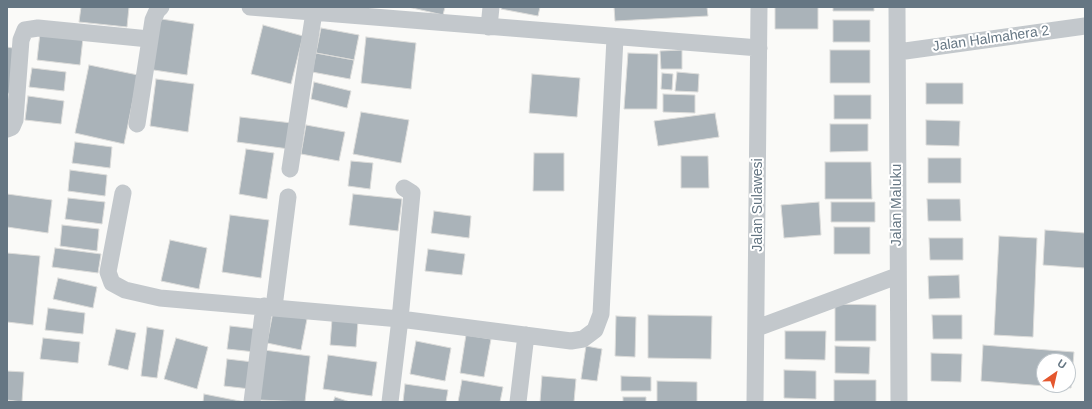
<!DOCTYPE html>
<html>
<head>
<meta charset="utf-8">
<style>
	body { margin:0 }
	#map { position:relative; width:1092px; height:409px; overflow:hidden; background:#fafaf8; font-family:Helvetica,sans-serif }
	canvas { display:block }
	.frame { position:absolute; inset:0; border:8px solid #657683; pointer-events:none }
	.north { position:absolute; left:1036px; top:353px; width:40px; height:40px; box-sizing:border-box; background:#fff; border:1px solid #c1c8cd; border-radius:50%; rotate:34deg; font-size:11px; font-weight:700; line-height:16px; text-align:center; color:#657683 }
	.north::after { content:''; display:block; margin:auto; width:14px; height:18px; background:#e4572e; clip-path:polygon(50% 0,100% 100%,50% 72%,0 100%) }
</style>
</head>
<body>
<div id="map">
<canvas width="1092" height="409"></canvas>
<div class="frame"></div>
<div class="north">U</div>
</div>
<script>
const c = document.querySelector('canvas').getContext('2d');
c.lineJoin = 'round';
function fill(path, color) { c.fillStyle = color; c.fill(path, 'evenodd'); }
const poly = rows => new Path2D(rows.map(r => 'M' + r).join(''));
function stroke(path, color, width, dash) { c.strokeStyle = color; c.lineWidth = width; c.lineCap = dash ? 'butt' : 'round'; c.setLineDash(dash || []); c.stroke(path); }
function write(font, color, halo, rows, align = 'center') {
  c.font = font + ' Helvetica,sans-serif'; c.lineWidth = 4; c.setLineDash([]); c.textBaseline = 'middle'; c.strokeStyle = halo; c.fillStyle = color; for (const [text, x, y, turn = 0] of rows) {
    c.save(); c.translate(x, y); c.rotate((+turn || 0) * Math.PI / 180); c.textAlign = isNaN(turn) ? turn : align; if (halo) c.strokeText(text, 0, 0); c.fillText(text, 0, 0); c.restore();
  }
}
const building = poly([
	[81,7,129,7,127,27,79,22,81,7],
	[408,7,445,7,443,15,408,7],
	[502,7,540,7,538,16,501,9,502,7],
	[614,7,707,7,708,16,615,21,614,7],
	[775,7,818,7,818,29,775,29,775,7],
	[833,7,874,7,874,11,833,11,833,7],
	[155,18,194,24,187,75,147,69,155,18],
	[833,20,870,20,870,42,833,42,833,20],
	[263,25,303,36,291,84,251,74,263,25],
	[321,28,359,35,354,60,316,53,321,28],
	[40,33,83,38,80,65,37,60,40,33],
	[366,37,416,43,411,89,361,83,366,37],
	[7,47,18,49,13,94,7,93,7,47],
	[682,50,682,69,661,69,660,51,682,50],
	[830,50,870,50,870,83,830,83,830,50],
	[316,53,354,60,350,79,312,72,316,53],
	[628,53,658,54,657,109,624,109,628,53],
	[89,65,138,75,124,144,75,133,89,65],
	[32,68,66,72,64,91,29,87,32,68],
	[677,72,699,74,698,92,675,91,677,72],
	[662,73,673,74,672,90,661,89,662,73],
	[532,74,580,78,577,117,529,113,532,74],
	[156,79,194,84,188,132,150,126,156,79],
	[314,82,351,91,347,108,311,99,314,82],
	[926,83,963,83,963,104,926,104,926,83],
	[663,94,695,95,695,113,663,112,663,94],
	[834,95,871,95,871,119,834,119,834,95],
	[28,96,64,101,61,124,25,120,28,96],
	[361,112,409,120,401,163,353,154,361,112],
	[715,113,719,137,658,146,654,121,715,113],
	[240,117,292,123,289,149,237,142,240,117],
	[926,120,960,121,959,146,926,145,926,120],
	[830,124,868,124,868,151,830,152,830,124],
	[306,125,345,132,339,161,301,154,306,125],
	[75,142,112,147,110,168,72,163,75,142],
	[246,149,274,153,267,199,239,194,246,149],
	[534,153,564,153,564,191,533,191,534,153],
	[681,156,708,156,709,188,681,188,681,156],
	[928,158,961,158,961,183,928,183,928,158],
	[351,161,373,163,370,189,348,186,351,161],
	[825,162,871,162,872,199,825,199,825,162],
	[70,170,107,175,105,196,68,191,70,170],
	[7,194,52,200,48,233,7,227,7,194],
	[353,194,402,199,398,231,349,225,353,194],
	[68,198,105,202,102,224,65,219,68,198],
	[927,199,960,199,961,221,928,221,927,199],
	[819,202,821,235,784,238,781,205,819,202],
	[831,202,875,202,875,222,831,222,831,202],
	[434,211,471,216,469,238,431,233,434,211],
	[230,215,269,220,261,278,222,272,230,215],
	[62,225,99,229,97,251,60,246,62,225],
	[834,227,870,227,870,254,834,254,834,227],
	[1045,230,1085,233,1085,268,1043,265,1045,230],
	[999,236,1037,238,1033,337,994,335,999,236],
	[929,238,963,238,963,260,930,260,929,238],
	[170,240,207,248,199,289,161,281,170,240],
	[55,248,101,254,98,273,52,267,55,248],
	[428,249,465,254,462,275,425,271,428,249],
	[7,253,40,256,33,325,7,322,7,253],
	[959,275,960,298,929,299,928,276,959,275],
	[58,278,97,287,93,308,53,299,58,278],
	[835,304,876,305,876,341,835,341,835,304],
	[48,308,85,313,83,334,45,330,48,308],
	[273,312,307,319,301,350,267,343,273,312],
	[648,315,712,316,711,359,648,358,648,315],
	[932,315,962,315,962,339,933,339,932,315],
	[616,316,636,317,635,357,615,356,616,316],
	[332,319,358,321,356,347,330,345,332,319],
	[230,326,257,329,255,352,227,349,230,326],
	[147,327,164,330,157,378,141,376,147,327],
	[116,329,136,333,128,370,108,365,116,329],
	[785,331,826,331,825,360,785,359,785,331],
	[466,335,491,339,484,377,460,373,466,335],
	[43,338,80,342,78,363,40,359,43,338],
	[176,338,208,347,197,389,164,379,176,338],
	[416,341,451,348,445,381,410,374,416,341],
	[983,345,1074,352,1071,388,981,381,983,345],
	[1044,361,1068,361,1068,385,1044,385,1044,361],
	[586,346,602,349,597,381,581,379,586,346],
	[835,346,870,347,869,374,835,373,835,346],
	[264,350,310,356,305,402,259,400,264,350],
	[931,353,962,354,961,382,931,381,931,353],
	[328,355,377,362,372,396,323,389,328,355],
	[227,359,253,362,250,389,224,386,227,359],
	[784,370,816,371,816,399,784,398,784,370],
	[7,371,24,372,22,402,7,400,7,371],
	[542,376,576,379,574,402,540,402,542,376],
	[621,376,651,377,651,391,621,391,621,376],
	[462,380,503,387,500,402,458,402,462,380],
	[834,380,876,380,876,402,834,402,834,380],
	[657,381,697,382,697,402,657,402,657,381],
	[405,384,448,390,446,402,403,402,405,384],
	[204,394,245,402,203,402,204,394],
	[335,397,350,402,333,402,335,397],
	[623,397,646,397,646,402,623,402,623,397]
]);
const street = poly([
	[250,7,759,48],
	[897,7,899,402],
	[489,27,491,7],
	[898,52,1085,26],
	[137,124,153,20,157,11,161,7],
	[7,129,12,127,15,120,21,40,25,30,38,28,149,39],
	[290,169,314,12],
	[123,193,108,272,112,283,125,290,160,298,400,319,571,341,583,339,595,330,601,314,615,38],
	[274,307,288,197],
	[757,328,897,276],
	[252,402,264,306],
	[390,402,400,319,412,193,404,188],
	[518,402,526,335],
	[755,402,759,7]
]);
const streetNames = [
	["Jalan Halmahera 2",991,39,-8],
	["Jalan Sulawesi",758,205,-90],
	["Jalan Maluku",897,205,-90]
];
fill(building, '#aab3b9');
stroke(building, '#dcdcda', 1);
stroke(street, '#c3c8cc', 17);
write('14px', '#657683', '#fff', streetNames);
</script>
</body>
</html>
